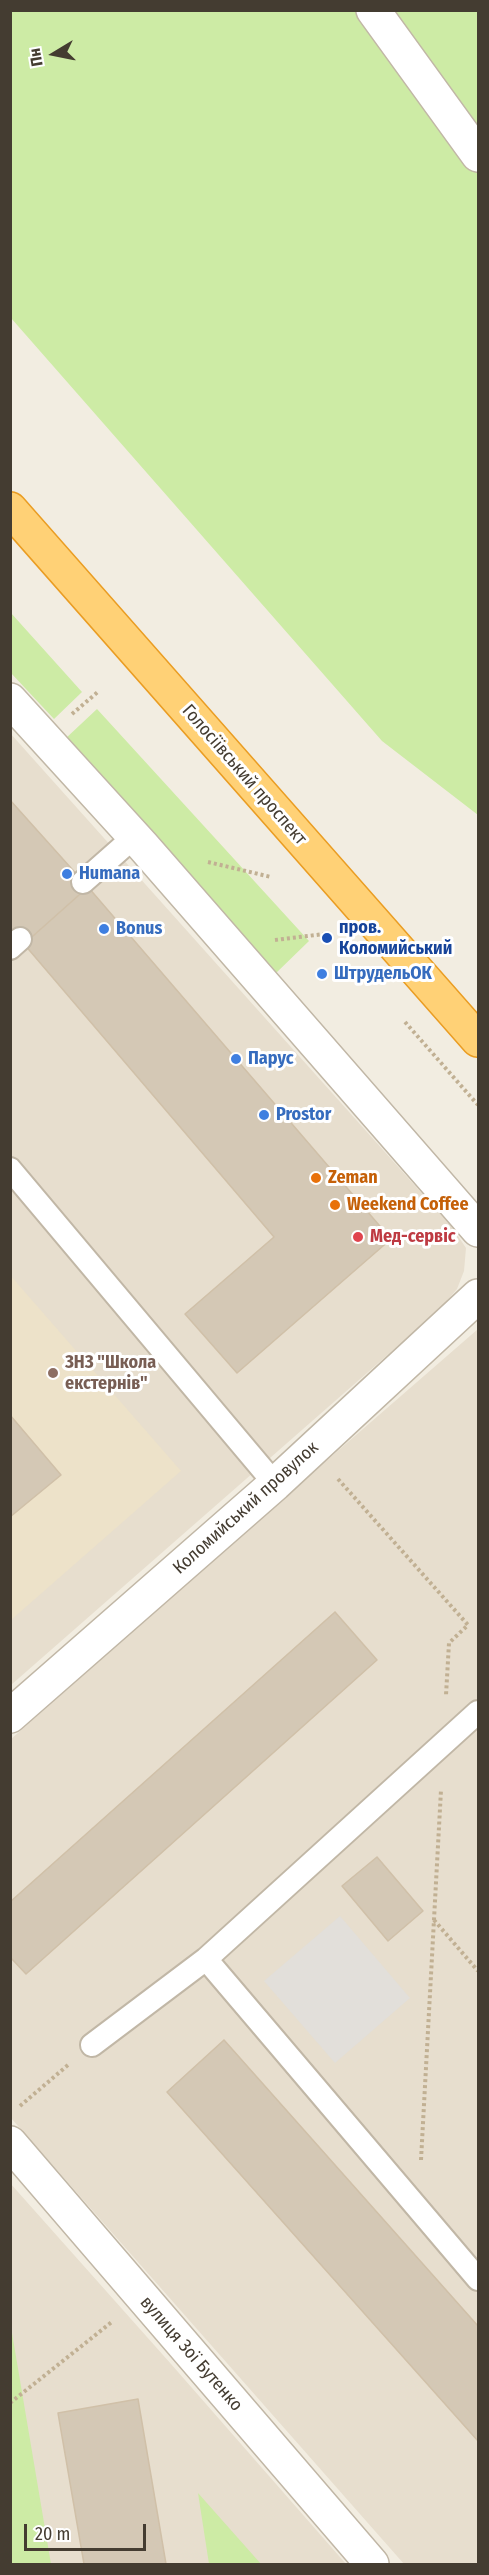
<!DOCTYPE html>
<html>
<head>
<meta charset="utf-8">
<style>
	body { margin:0 }
	#map { position:relative; width:489px; height:2575px; overflow:hidden; background:#f2ede1; font-family:"Fira Sans Condensed",sans-serif }
	canvas { display:block }
	.frame { position:absolute; inset:0; border:12px solid #443c31; pointer-events:none }
	.north { position:absolute; left:24px; top:24px; width:60px; height:60px; -webkit-text-stroke:4px #fff; paint-order:stroke; rotate:260deg; font-size:16px; font-weight:700; line-height:24px; text-align:center; color:#443c31 }
	.north::after { content:''; display:block; margin:auto; width:21px; height:27px; background:#443c31; clip-path:polygon(50% 0,100% 100%,50% 72%,0 100%) }
	.scale { position:absolute; left:24px; top:2524px; width:122px; height:27px; box-sizing:border-box; border:3px solid #443c31; border-top:0; padding-left:8px; font-size:18px; line-height:21px; white-space:nowrap; color:#443c31; -webkit-text-stroke:4px #fff; paint-order:stroke }
</style>
</head>
<body>
<div id="map">
<canvas width="489" height="2575"></canvas>
<div class="frame"></div>
<div class="north">Пн</div>
<div class="scale">20 m</div>
</div>
<script>
const c = document.querySelector('canvas').getContext('2d');
c.lineJoin = 'round';
function fill(path, color) { c.fillStyle = color; c.fill(path, 'evenodd'); }
const poly = rows => new Path2D(rows.map(r => 'M' + r).join(''));
function stroke(path, color, width, dash) { c.strokeStyle = color; c.lineWidth = width; c.lineCap = dash ? 'butt' : 'round'; c.setLineDash(dash || []); c.stroke(path); }
function write(font, color, halo, rows, align = 'center') {
  c.font = font + ' "Fira Sans Condensed",sans-serif'; c.lineWidth = 6; c.setLineDash([]); c.textBaseline = 'middle'; c.strokeStyle = halo; c.fillStyle = color; for (const [text, x, y, turn = 0] of rows) {
    c.save(); c.translate(x, y); c.rotate((+turn || 0) * Math.PI / 180); c.textAlign = isNaN(turn) ? turn : align; if (halo) c.strokeText(text, 0, 0); c.fillText(text, 0, 0); c.restore();
  }
}
const residential = poly([
	[10,733,452,1227,466,1248,464,1271,457,1289,440,1309,11,1685],
	[478,1329,478,2564,404,2564,11,2118,10,1740,287,1495],
	[10,2183,171,2364,346,2564,11,2564]
]);
const education = poly([
	[10,1275,181,1471,11,1620,10,1620]
]);
const green = poly([
	[10,11,478,11,478,815,382,741,11,318],
	[11,613,82,692,54,719,11,673],
	[97,709,309,941,274,975,65,739],
	[11,2327,51,2564,11,2564],
	[198,2493,261,2564,209,2564]
]);
const parking = poly([
	[340,1916,410,1998,335,2063,264,1981]
]);
const building = poly([
	[10,800,88,887,24,944,10,933,10,800],
	[88,887,391,1239,237,1373,185,1314,274,1237,24,944,88,887],
	[10,1415,61,1475,10,1517,10,1415],
	[335,1612,377,1660,26,1974,10,1957,10,1902,335,1612],
	[377,1857,423,1911,388,1941,342,1886,377,1857],
	[224,2040,478,2326,478,2441,167,2092,224,2040],
	[138,2399,166,2564,84,2564,58,2413,138,2399]
]);
const path = poly([
	[72,714,99,691],
	[208,862,271,877],
	[275,940,324,934],
	[405,1022,478,1105],
	[338,1479,468,1625,449,1643,446,1695],
	[434,1920,478,1971],
	[20,2106,68,2065],
	[421,2160,441,1790],
	[10,2403,113,2321]
]);
const service = poly([
	[83,882,134,837],
	[10,948,20,939],
	[10,1169,275,1484],
	[206,1959,478,2279],
	[92,2045,206,1959,478,1712]
]);
const pedestrian = poly([
	[373,10,478,155]
]);
const minor = poly([
	[10,700,143,846,478,1230],
	[10,1716,275,1484,478,1296],
	[10,2143,372,2564]
]);
const trunk = poly([
	[10,509,478,1040]
]);
const markers = [
	[67,874,6,"#3f7fe0"],
	[104,929,6,"#3f7fe0"],
	[327,938,6,"#1a4fb4"],
	[322,974,6,"#3f7fe0"],
	[236,1059,6,"#3f7fe0"],
	[264,1115,6,"#3f7fe0"],
	[316,1178,6,"#e8710a"],
	[335,1205,6,"#e8710a"],
	[358,1237,6,"#e0444e"],
	[53,1373,6,"#8d6e63"]
];
const streetNames = [
	["Голосіївський проспект",244,775,49],
	["Коломийський провулок",246,1508,-42],
	["вулиця Зої Бутенко",191,2354,49]
];
const shopNames = [
	["Humana",79,874],
	["Bonus",116,929],
	["ШтрудельОК",334,974],
	["Парус",248,1059],
	["Prostor",276,1115]
];
const transitNames = [
	["пров.",339,928],
	["Коломийський",339,949]
];
const foodNames = [
	["Zeman",328,1178],
	["Weekend Coffee",347,1205]
];
const healthNames = [
	["Мед-сервіс",370,1237]
];
const educationNames = [
	["ЗНЗ \"Школа",65,1363],
	["екстернів\"",65,1384]
];
fill(residential, '#e7dece');
fill(education, '#ede2c9');
fill(green, '#cdeba5');
fill(parking, '#e2dfda');
fill(building, '#d4c8b5');
stroke(building, '#d0c0a8', 1.5);
stroke(service, '#c1b7a6', 26);
stroke(pedestrian, '#c1b7a6', 36);
stroke(minor, '#c1b7a6', 36);
stroke(trunk, '#ea9d23', 36);
stroke(path, '#c1b093', 4, [3, 3]);
stroke(service, '#fff', 22);
stroke(pedestrian, '#fff', 33);
stroke(minor, '#fff', 33);
stroke(trunk, '#ffd176', 33);
for (const [x, y, r, color] of markers) { const dot = new Path2D(); dot.arc(x, y, r, 0, 2 * Math.PI); c.fillStyle = color; c.fill(dot); stroke(dot, '#fff', 2); }
write('18px', '#443c31', '#fff', streetNames);
write('bold 18px', '#366cbe', '#fff', shopNames, 'left');
write('bold 18px', '#164399', '#fff', transitNames, 'left');
write('bold 18px', '#c56008', '#fff', foodNames, 'left');
write('bold 18px', '#be3a42', '#fff', healthNames, 'left');
write('bold 18px', '#785e54', '#fff', educationNames, 'left');
</script>
</body>
</html>
